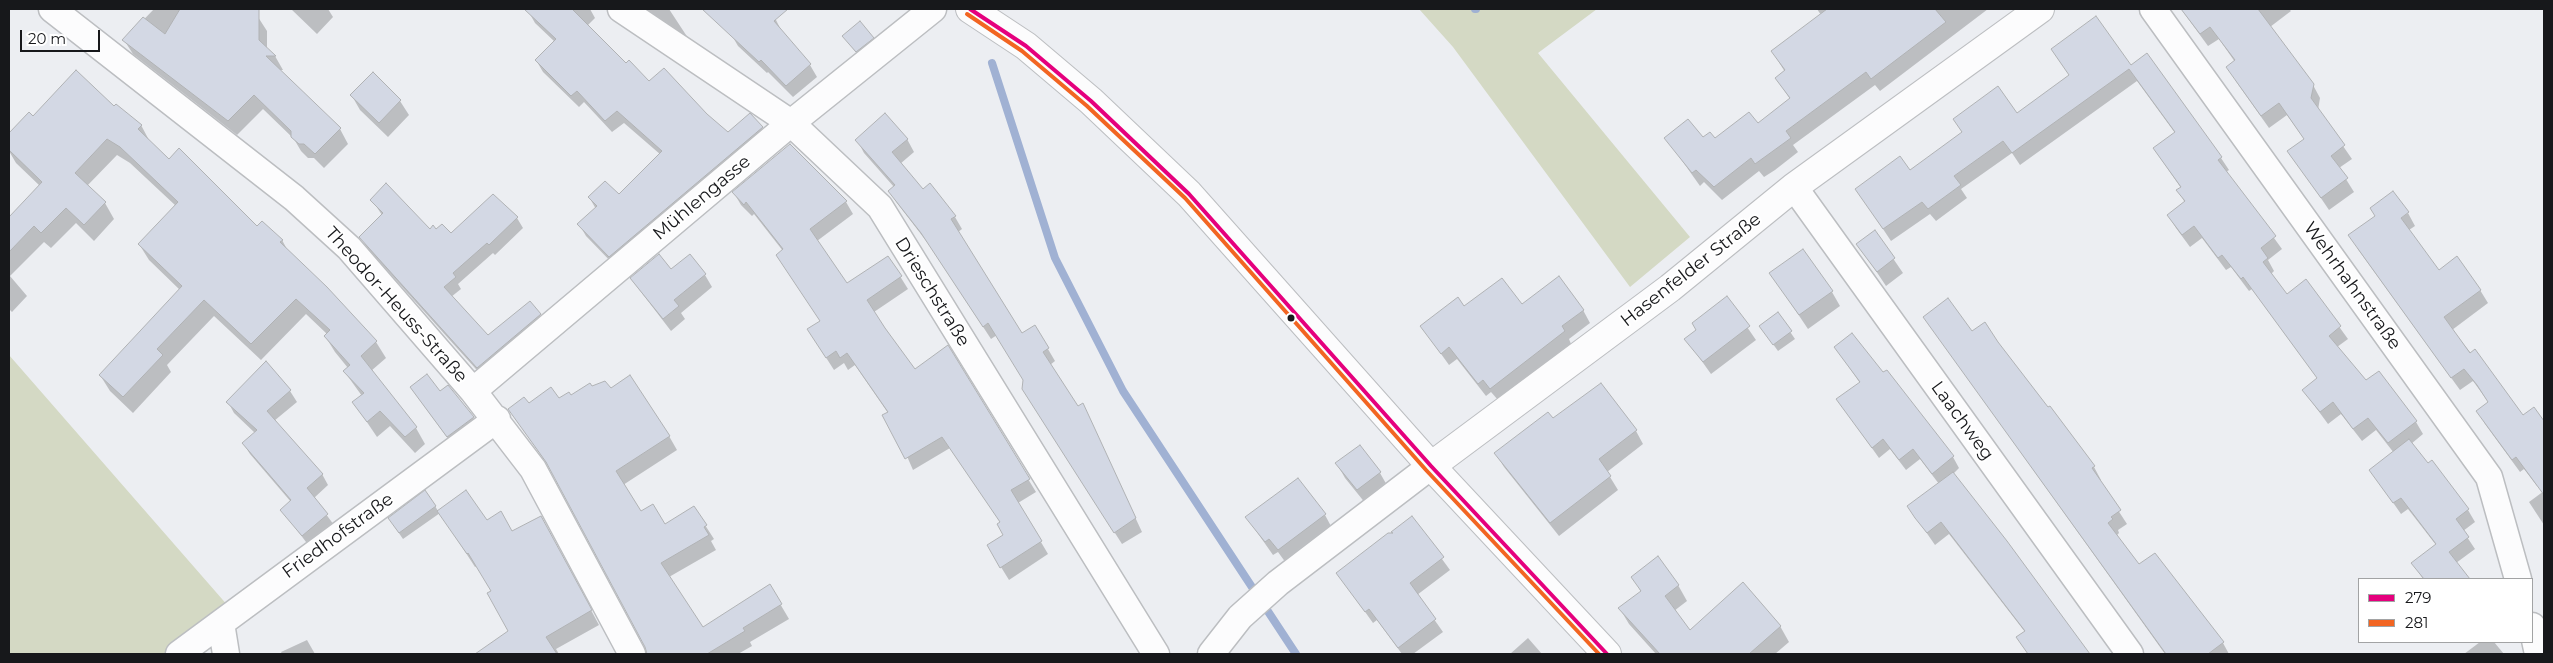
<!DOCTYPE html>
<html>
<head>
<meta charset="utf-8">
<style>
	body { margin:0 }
	#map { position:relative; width:2553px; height:663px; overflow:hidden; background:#eceef2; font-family:Montserrat,sans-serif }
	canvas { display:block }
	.frame { position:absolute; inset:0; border:10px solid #17181b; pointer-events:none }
	.legend { position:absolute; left:2358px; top:578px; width:175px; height:65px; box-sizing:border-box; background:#fff; border:1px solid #a2a3a4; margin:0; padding:6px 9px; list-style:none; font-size:15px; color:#17181b }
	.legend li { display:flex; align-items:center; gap:10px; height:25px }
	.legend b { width:25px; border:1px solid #a2a3a4 }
	.scale { position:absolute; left:20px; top:30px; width:80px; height:22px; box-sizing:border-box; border:2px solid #17181b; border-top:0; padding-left:6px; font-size:15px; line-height:18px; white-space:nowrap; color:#17181b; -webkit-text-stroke:4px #fff; paint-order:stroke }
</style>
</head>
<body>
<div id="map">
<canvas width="2553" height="663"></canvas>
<div class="frame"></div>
<ul class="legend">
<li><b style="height:6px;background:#e5007d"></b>279</li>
<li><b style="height:6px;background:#f26522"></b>281</li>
</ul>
<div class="scale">20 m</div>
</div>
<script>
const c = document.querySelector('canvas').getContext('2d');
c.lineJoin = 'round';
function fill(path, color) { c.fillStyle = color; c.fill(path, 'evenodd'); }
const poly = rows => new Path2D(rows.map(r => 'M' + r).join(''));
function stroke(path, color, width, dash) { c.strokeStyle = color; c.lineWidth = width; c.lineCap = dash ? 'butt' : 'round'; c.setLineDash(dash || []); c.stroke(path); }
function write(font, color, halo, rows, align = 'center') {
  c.font = font + ' Montserrat,sans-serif'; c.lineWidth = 4; c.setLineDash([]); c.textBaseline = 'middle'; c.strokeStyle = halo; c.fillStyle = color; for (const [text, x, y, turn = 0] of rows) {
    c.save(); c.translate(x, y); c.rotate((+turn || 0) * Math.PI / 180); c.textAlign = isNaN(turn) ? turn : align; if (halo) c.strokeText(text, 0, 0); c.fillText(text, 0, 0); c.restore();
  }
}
const green = poly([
	[1419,9,1597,9,1538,53,1690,237,1630,287,1453,47],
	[9,355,229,607,167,654,9,654]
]);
const shadow = poly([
	[154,9,234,9,243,18,258,17,267,31,267,49,275,56,283,70,279,70,340,129,348,144,324,168,314,158,308,158,301,151,294,139,263,109,237,135,133,54,124,40],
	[291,9,328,9,333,17,317,34],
	[527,9,590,9,595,18,587,26,626,65,649,82,706,114,728,133,762,128,768,140,617,268,586,236,579,224,596,209,589,197,619,196,661,155,624,123,612,132,584,102,579,107,543,72,536,60,555,42,535,23],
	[641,9,669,9,688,38,687,39],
	[754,9,765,9,776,20,782,32,810,65,817,77,793,97,768,72,767,73,738,46,731,34],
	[1817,9,1988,9,1880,91,1875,85,1793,145,1798,152,1775,170,1764,177,1759,171,1722,200,1704,182,1700,186,1666,138,1714,140,1757,125,1790,99,1776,78,1785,72,1772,51,1821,15],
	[2181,9,2289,9,2291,11,2270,27,2313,85,2320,98,2318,110,2352,159,2339,168,2354,192,2329,210,2289,151,2305,140,2287,115,2269,128,2235,80,2235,62,2219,39,2208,46],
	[844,36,872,38,877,45,860,58],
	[2052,50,2131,66,2147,55,2221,158,2229,170,2226,172,2282,249,2268,260,2274,271,2271,274,2287,295,2306,281,2348,339,2337,347,2366,382,2379,372,2416,422,2423,434,2411,444,2468,510,2475,522,2463,531,2475,549,2456,563,2468,579,2423,579,2413,563,2436,545,2408,509,2401,514,2371,471,2394,453,2376,430,2362,441,2341,414,2328,424,2303,390,2318,379,2252,289,2249,291,2231,267,2226,270,2202,238,2190,247,2176,228,2168,215,2185,203,2178,190,2181,188,2154,149,2175,133,2137,81,2020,165,2012,153,1961,189,1967,198,1936,221,1930,214,1891,241,1857,190,1910,171,1963,134,1954,119,2017,115,2070,76],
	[352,96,400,101,409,115,388,137,360,110],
	[114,107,141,125,150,142,169,160,257,227,282,240,288,251,327,288,376,342,386,358,371,371,416,428,425,444,415,453,390,426,377,437,354,403,362,396,344,371,348,368,335,352,325,336,327,334,306,314,261,360,214,316,167,365,171,372,133,413,110,391,100,375,180,290,149,260,139,244,176,206,130,163,117,155,87,186,105,203,114,219,94,241,76,223,51,248,44,242,10,276,27,296,12,312,9,309,9,218,40,186,16,163,9,151,9,144,33,118],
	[907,139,914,152,900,164,922,190,929,185,955,217,962,229,958,232,1022,335,1035,327,1055,361,1050,365,1078,408,1089,418,1142,532,1122,544,1031,402,1025,380,997,335,991,339,930,246,897,203,889,191,894,187,864,153,857,140],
	[734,193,846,202,853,214,817,241,847,285,888,257,908,289,874,312,914,371,947,347,1036,492,1018,503,1048,554,1009,580,988,546,1005,536,1001,523,950,448,913,470,888,413,855,365,848,370,844,363,834,370,816,342,821,322,783,251,754,214,752,216,741,205],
	[493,196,517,218,523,228,495,255,493,253,458,284,461,289,451,297,488,336,540,315,546,326,484,378,367,248,361,237,382,215,372,200,430,230,450,235],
	[2408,213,2415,226,2409,230,2438,272,2480,290,2488,303,2452,330,2523,417,2534,409,2544,423,2544,481,2537,486,2524,469,2520,472,2485,424,2478,411,2489,403,2473,381,2460,390,2357,248],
	[1875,232,1903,273,1886,286,1858,244],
	[670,271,705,275,712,287,681,313,685,319,671,331,631,279],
	[1771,274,1832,292,1840,306,1808,329],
	[1727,298,1756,340,1711,374,1686,339,1697,331],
	[1464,308,1583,310,1590,323,1569,339,1571,344,1498,400,1491,392,1486,396,1457,359,1449,365,1421,326],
	[1778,314,1795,339,1778,351,1765,333],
	[1924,317,1997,343,2094,467,2101,480,2099,481,2127,524,2118,530,2119,533,2116,536,2139,566,2223,643,2229,654,2165,654],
	[1835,347,1883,374,1886,371,1953,457,1959,468,1953,474,2087,654,2028,654,2017,637,2025,632,1949,534,1935,545,1908,506,1939,484,1920,459,1906,470,1890,449,1879,458,1837,399,1860,383],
	[265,363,290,391,297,402,274,421,322,474,328,485,314,498,334,525,309,546,282,510,291,502,250,454,243,443,255,433,234,413,228,402],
	[447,386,473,418,481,432,457,451,411,388,439,393],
	[592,388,611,390,669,436,677,450,623,485,640,513,664,525,694,508,714,539,711,541,716,550,669,577,703,628,769,585,789,619,750,642,752,646,738,654,648,654,646,646,553,473,510,410,571,397],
	[1553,420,1636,431,1643,444,1607,472,1618,490,1559,536,1504,467,1496,454],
	[1337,464,1380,473,1388,487,1366,504,1345,478],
	[2544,491,2544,525,2529,502],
	[435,506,438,511,487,522,512,533,549,532,599,625,556,649,559,654,477,654,510,632,492,592,477,566,475,567,440,513,403,539,394,526],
	[1325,515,1332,528,1286,563,1278,552,1273,555,1247,518],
	[1412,518,1450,570,1417,595,1443,632,1413,654,1402,654,1377,620,1373,623,1338,574,1395,535],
	[1633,577,1678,585,1687,601,1674,611,1690,632,1780,626,1789,642,1775,654,1656,654,1629,624,1620,609,1641,592],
	[1528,638,1542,654,1510,654],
	[307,640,315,654,282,654,281,652],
	[2480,642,2494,642,2504,654,2464,654]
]);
const stream = poly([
	[1475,9,1476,9],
	[992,63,1055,258,1123,391,1296,654]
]);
const building = poly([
	[180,9,259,9,259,40,276,56,266,56,341,128,315,154,304,144,299,144,291,137,291,131,254,95,228,121,122,40,143,17,165,34,180,9],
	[524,9,572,9,626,63,629,60,649,81,664,68,707,114,728,132,750,113,763,127,609,257,577,224,597,206,588,197,605,181,619,194,662,151,617,111,605,121,577,91,571,96,535,60,556,39,524,9],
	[702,9,788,9,774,21,811,64,786,86,761,60,759,62,702,9],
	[1827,9,1935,9,1946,22,1871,79,1866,72,1786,131,1791,138,1755,164,1751,158,1714,187,1696,170,1692,173,1664,138,1688,119,1703,137,1710,132,1715,138,1749,112,1758,123,1790,98,1775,78,1785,70,1771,51,1827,9],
	[2181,9,2258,9,2314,84,2311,98,2345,145,2331,156,2348,178,2321,198,2287,151,2304,139,2279,103,2261,116,2226,67,2235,60,2210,27,2200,34,2181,9],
	[2096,16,2131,65,2147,53,2222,157,2218,160,2276,236,2261,248,2268,258,2263,262,2287,294,2306,279,2341,326,2329,336,2366,380,2379,371,2417,421,2388,443,2368,418,2353,429,2333,402,2320,412,2302,390,2317,378,2243,277,2241,279,2222,255,2218,258,2194,226,2182,235,2167,215,2185,201,2176,190,2181,187,2153,148,2175,132,2129,69,2012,153,2003,141,1954,176,1961,185,1928,209,1922,202,1883,229,1855,189,1900,156,1910,170,1962,132,1953,119,1998,86,2017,113,2069,75,2051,49,2096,16],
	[860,21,874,38,856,52,842,36,860,21],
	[76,70,114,106,116,104,142,125,138,129,169,159,179,148,257,226,262,221,283,240,280,242,327,287,377,341,361,356,417,427,405,437,380,411,367,422,352,402,364,393,343,371,350,365,324,336,330,330,296,299,251,344,204,300,157,349,163,355,123,397,99,375,182,286,138,244,178,202,120,147,107,139,75,173,106,202,84,225,66,208,41,233,34,226,9,252,9,217,42,182,9,150,9,133,29,112,33,116,76,70],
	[373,72,401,100,379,123,350,95,373,72],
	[885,113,908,139,892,152,923,189,930,183,956,216,951,219,1022,333,1035,325,1049,348,1043,352,1078,406,1083,403,1136,518,1114,533,1022,389,1023,380,988,323,983,327,921,233,888,191,895,185,855,140,885,113],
	[790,144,847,201,810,229,847,283,888,256,902,276,867,300,885,328,915,369,948,345,1030,479,1011,490,1042,541,1000,568,987,545,1003,535,997,524,1000,522,942,437,905,459,882,415,888,412,847,353,840,358,836,351,826,358,807,329,820,321,776,255,783,249,746,202,744,205,732,192,790,144],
	[386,183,430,229,433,225,436,229,442,224,451,233,493,194,518,217,489,245,487,243,453,273,456,277,444,287,488,335,530,301,541,314,477,368,359,237,383,213,370,200,386,183],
	[2393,191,2409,212,2401,218,2439,270,2457,256,2481,290,2444,317,2470,353,2475,349,2523,415,2534,407,2544,421,2544,495,2516,457,2512,460,2476,411,2488,402,2477,385,2464,369,2451,378,2348,235,2375,216,2370,208,2393,191],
	[1875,230,1895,258,1877,272,1856,244,1875,230],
	[1803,249,1833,291,1799,315,1769,273,1803,249],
	[659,254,671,269,690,254,706,274,674,300,679,306,663,319,630,278,659,254],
	[1559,276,1584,310,1562,326,1565,331,1490,389,1483,380,1478,384,1449,347,1441,354,1420,326,1458,297,1464,306,1502,278,1522,304,1559,276],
	[1727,296,1750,326,1703,362,1684,339,1696,330,1692,323,1727,296],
	[1948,298,1972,331,1985,322,1998,342,2048,407,2050,406,2095,466,2092,468,2121,510,2111,517,2113,519,2108,523,2139,564,2155,553,2224,642,2208,654,2166,654,1923,317,1948,298],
	[1778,312,1792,331,1773,345,1759,326,1778,312],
	[1852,333,1883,372,1887,370,1954,456,1932,474,1913,449,1899,460,1883,439,1872,448,1836,399,1860,382,1834,347,1852,333],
	[266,361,291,390,267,411,323,474,307,488,328,514,302,536,280,510,291,500,242,443,257,430,226,402,266,361],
	[427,374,440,391,448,385,474,417,447,437,410,387,427,374],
	[630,375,670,436,616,471,641,511,653,504,665,524,694,506,707,525,704,527,709,535,661,563,703,627,770,584,782,604,743,628,745,631,707,654,647,654,645,647,546,462,508,409,524,397,529,403,551,387,559,398,569,392,571,395,590,383,592,386,605,381,611,388,630,375],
	[1601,383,1637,430,1599,459,1611,476,1550,523,1494,453,1548,412,1553,418,1601,383],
	[2409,439,2428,463,2432,460,2469,509,2456,519,2469,537,2449,552,2470,579,2424,579,2411,563,2436,544,2401,498,2393,503,2369,470,2409,439],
	[1360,445,1381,472,1357,490,1335,463,1360,445],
	[1953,472,2007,541,2090,654,2028,654,2016,637,2025,631,1941,522,1927,533,1915,518,1907,506,1953,472],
	[1298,478,1326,514,1278,550,1269,539,1265,542,1245,517,1298,478],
	[425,490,436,506,399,533,388,518,425,490],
	[466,490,487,520,501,511,512,531,541,516,592,610,546,637,557,654,475,654,508,631,487,593,491,591,468,553,467,554,437,511,466,490],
	[1412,516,1444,557,1410,583,1436,619,1398,648,1369,609,1365,612,1336,573,1388,533,1393,533,1391,532,1412,516],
	[1658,556,1679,585,1665,596,1690,630,1743,582,1781,626,1749,654,1660,654,1618,608,1641,591,1631,577,1658,556]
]);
const street = poly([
	[52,9,294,198,349,248,473,391,533,469,632,654],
	[621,9,791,123,880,207,1156,654],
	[2153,9,2489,477,2518,579],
	[1794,187,2130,654],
	[473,391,791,123,933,9],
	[221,623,226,654],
	[2532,626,2538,654],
	[179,654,497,419],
	[1211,654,1240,617,1278,583,1431,466]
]);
const secondary = poly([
	[970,9,1026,46,1091,101,1189,194,1431,466,1607,654],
	[1431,466,1670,288,1794,187,2040,9]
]);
const bus1 = poly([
	[970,9,1026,46,1091,101,1189,194,1431,466,1607,654]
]);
const bus2 = poly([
	[967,14,1022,51,1087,106,1185,198,1426,470,1599,654]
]);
const markers = [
	[1291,318,4.5,"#17181b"]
];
const streetNames = [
	["Mühlengasse",702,198,-40],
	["Hasenfelder Straße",1691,270,-38],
	["Wehrhahnstraße",2352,286,54],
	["Drieschstraße",932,292,58],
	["Theodor-Heuss-Straße",396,305,48],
	["Laachweg",1962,421,54],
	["Friedhofstraße",338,536,-36]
];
fill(green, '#d4d9c4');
fill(shadow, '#0003');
stroke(stream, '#a0b1d3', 8);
fill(building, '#d3d8e4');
stroke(building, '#b0b2b4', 1);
stroke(street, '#bcbec1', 29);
stroke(secondary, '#bcbec1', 30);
stroke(street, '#fcfcfd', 26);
stroke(secondary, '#fcfcfd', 28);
stroke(bus1, '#e5007d', 4);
stroke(bus2, '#f26522', 4);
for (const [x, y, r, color] of markers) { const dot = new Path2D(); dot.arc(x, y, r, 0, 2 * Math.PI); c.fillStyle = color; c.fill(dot); stroke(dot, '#fff', 2); }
write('18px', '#17181b', '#fff', streetNames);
</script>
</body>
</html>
